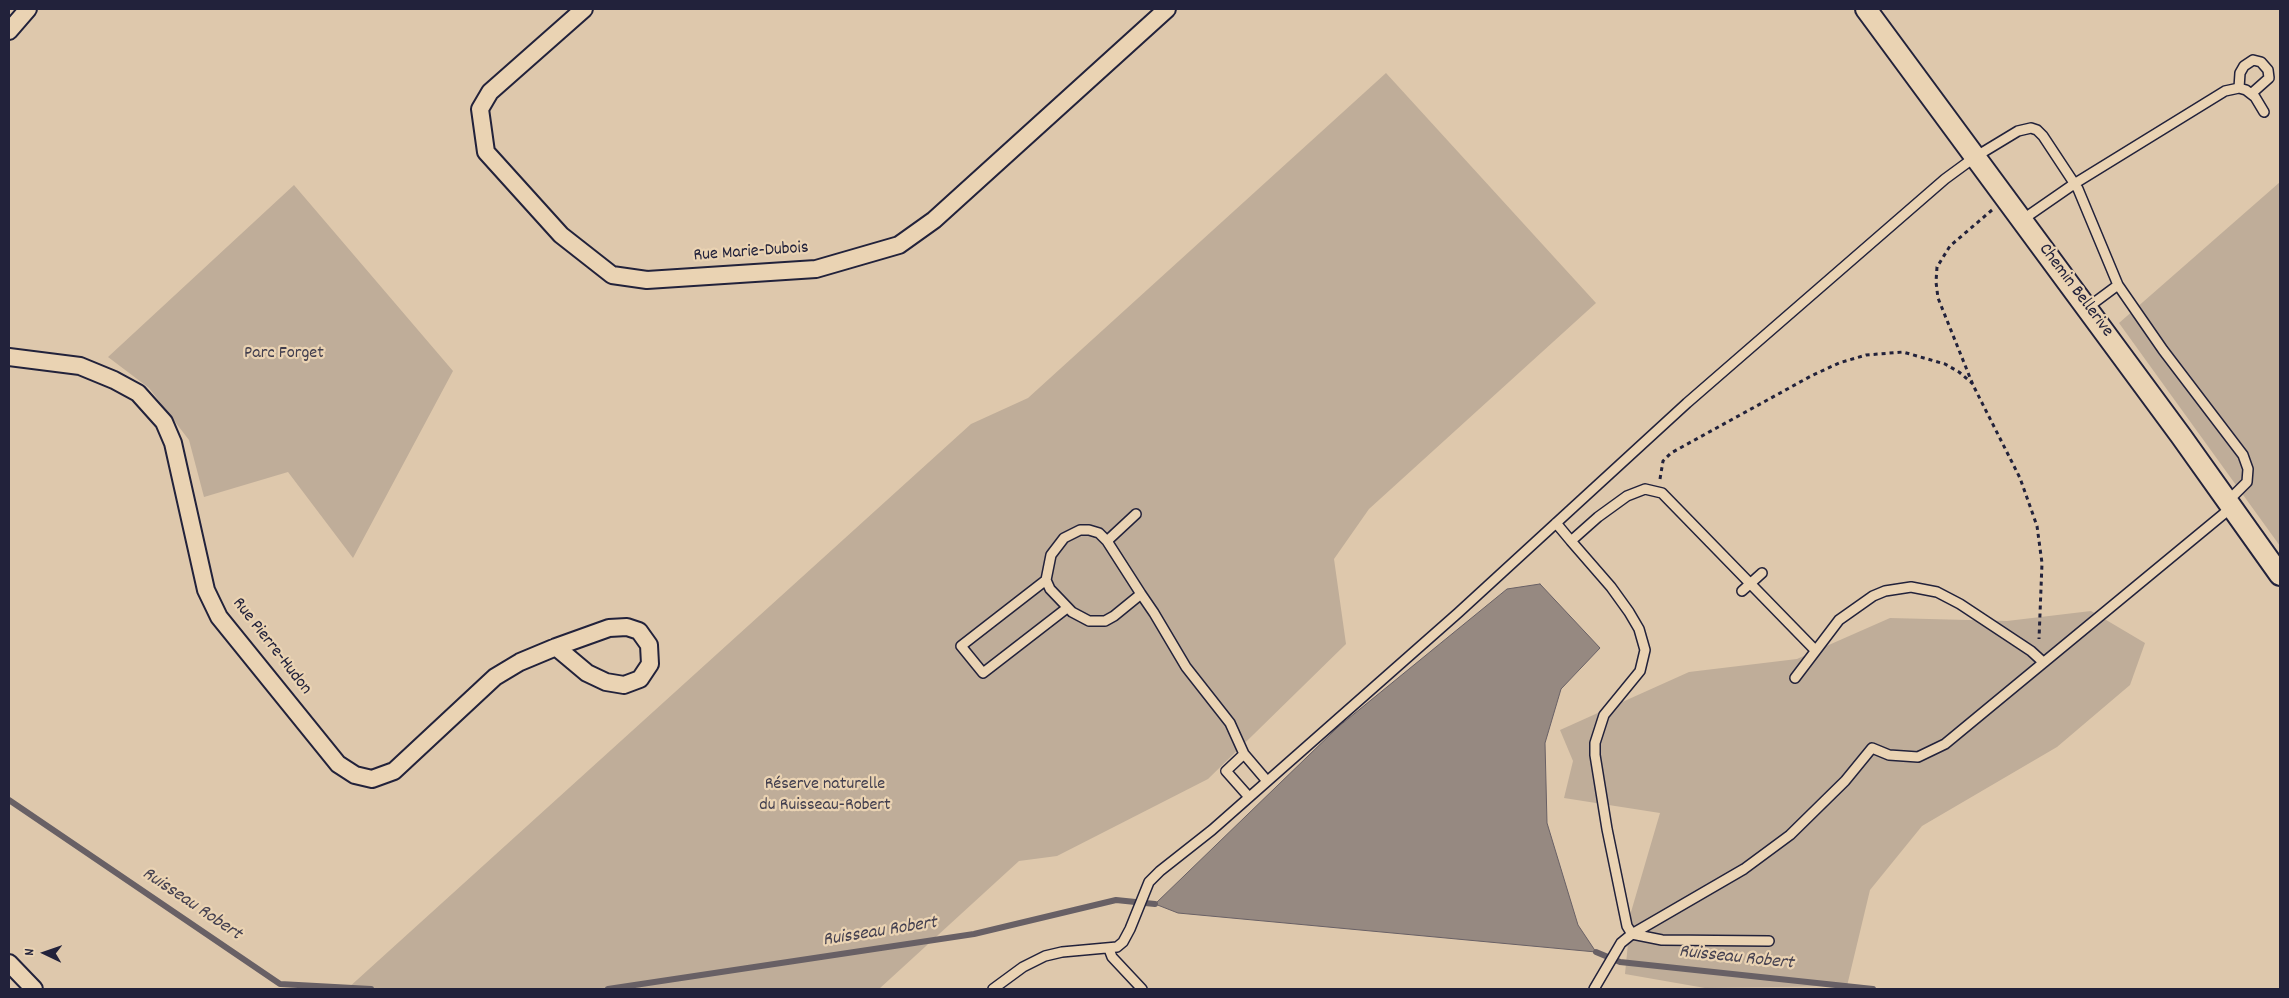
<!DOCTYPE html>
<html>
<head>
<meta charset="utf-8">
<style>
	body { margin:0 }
	#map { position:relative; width:2289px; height:998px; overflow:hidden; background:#dec8ac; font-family:Dekko,sans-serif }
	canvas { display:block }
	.frame { position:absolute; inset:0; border:10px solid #22223b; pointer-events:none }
	.north { position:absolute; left:20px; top:928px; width:50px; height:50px; -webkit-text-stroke:4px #ead3b3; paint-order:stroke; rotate:273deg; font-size:14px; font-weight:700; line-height:20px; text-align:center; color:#22223b }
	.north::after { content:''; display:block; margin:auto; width:18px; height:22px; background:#22223b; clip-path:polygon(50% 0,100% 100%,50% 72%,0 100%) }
</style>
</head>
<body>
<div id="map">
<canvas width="2289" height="998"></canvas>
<div class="frame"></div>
<div class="north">N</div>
</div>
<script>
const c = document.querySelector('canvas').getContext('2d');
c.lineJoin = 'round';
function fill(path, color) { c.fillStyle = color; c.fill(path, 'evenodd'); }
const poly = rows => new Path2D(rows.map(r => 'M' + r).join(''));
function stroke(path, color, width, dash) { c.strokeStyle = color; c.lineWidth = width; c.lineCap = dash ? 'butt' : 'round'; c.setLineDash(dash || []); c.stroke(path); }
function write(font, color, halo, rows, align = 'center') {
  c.font = font + ' Dekko,sans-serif'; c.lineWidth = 4.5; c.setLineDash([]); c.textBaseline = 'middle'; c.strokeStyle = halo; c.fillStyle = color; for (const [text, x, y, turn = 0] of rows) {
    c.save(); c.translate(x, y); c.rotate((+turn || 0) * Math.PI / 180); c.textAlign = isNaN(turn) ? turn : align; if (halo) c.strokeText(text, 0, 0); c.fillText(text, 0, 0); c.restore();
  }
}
const green = poly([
	[1386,73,1596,303,1369,509,1334,559,1346,644,1208,779,1057,856,1019,861,879,989,347,989,971,424,1028,398],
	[2280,182,2280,546,2119,323],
	[294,185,453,371,353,558,288,472,204,497,189,440,149,388,108,357],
	[2091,611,2145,643,2130,685,2057,747,1922,826,1870,890,1847,986,1705,988,1625,974,1631,912,1660,813,1564,798,1573,761,1560,730,1689,672,1797,659,1890,618,2007,621]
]);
const water = poly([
	[1540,584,1600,648,1561,689,1545,743,1547,823,1578,925,1596,952,1178,913,1155,904,1338,727,1507,589,1540,584]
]);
const stream = poly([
	[9,800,280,984,371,989],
	[1596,952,1620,962,1873,989],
	[608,989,974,934,1116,900,1155,904]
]);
const path = poly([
	[1992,210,1950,246,1937,267,1936,282,1938,298,1973,385,2020,478,2037,526,2042,563,2039,639],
	[1660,479,1663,461,1671,453,1811,376,1839,363,1866,355,1903,352,1945,364,1959,372,1973,384]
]);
const service = poly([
	[2239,88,2240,73,2244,66,2253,60,2261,62,2268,70,2269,78,2251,94],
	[2022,220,2074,184,2225,91,2239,88,2246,90,2255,97,2264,112],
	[2087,308,2118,285],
	[1556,523,1571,541,1598,517,1627,496,1645,489,1662,493,1815,650],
	[1107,541,1136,514],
	[1571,541,1611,587,1629,612,1639,629,1645,650,1640,671,1604,715,1595,743,1595,755,1607,829,1627,926,1632,934,1662,940,1769,941],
	[1046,580,961,646,983,673,1067,608],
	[1742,591,1762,573],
	[1141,594,1114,616,1105,621,1089,621,1072,612,1050,589,1046,580,1051,555,1064,538,1080,530,1089,530,1099,533,1107,541,1141,594,1154,613,1186,667,1230,723,1244,754,1267,781],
	[1795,678,1839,620,1873,596,1885,591,1911,587,1937,592,1960,604,2031,651,2043,662],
	[1244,754,1226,771,1249,797],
	[1109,949,1112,957,1142,989],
	[993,989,1023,967,1045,956,1062,952,1117,947,1123,942,1130,929,1149,882,1160,871,1212,830,1458,613,1687,403,1945,179,1975,157,2018,131,2031,128,2037,130,2043,136,2078,189,2118,285,2163,350,2243,455,2248,469,2247,482,2228,501],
	[1594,989,1621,943,1632,934,1744,869,1790,835,1845,781,1872,748,1889,755,1918,757,1945,744,2232,507]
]);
const minor = poly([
	[584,9,490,92,480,109,486,152,561,235,612,275,647,280,816,269,899,245,934,220,1167,9],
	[9,31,28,9],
	[9,357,80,366,114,380,138,393,164,422,173,443,206,590,219,617,338,764,355,775,372,779,394,771,495,677,520,662,556,647,609,628,627,627,639,631,649,645,650,664,640,679,624,685,606,682,587,673,556,647],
	[9,963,34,989]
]);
const tertiary = poly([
	[1866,9,2181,436,2280,575]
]);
const streetNames = [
	["Rue Marie-Dubois",751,253,-4],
	["Chemin Bellerive",2075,291,53],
	["Rue Pierre-Hudon",271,647,52]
];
const parkNames = [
	["Parc Forget",284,355],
	["Réserve naturelle",825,786],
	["du Ruisseau-Robert",825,807]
];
const waterNames = [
	["Ruisseau Robert",191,905,34],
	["Ruisseau Robert",880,933,-9],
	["Ruisseau Robert",1736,959,6]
];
fill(green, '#bfad99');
fill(water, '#968981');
stroke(water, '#686065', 1);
stroke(stream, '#686065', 6);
stroke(service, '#22223b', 12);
stroke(minor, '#22223b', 20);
stroke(tertiary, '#22223b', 24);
stroke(path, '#22223b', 3, [4, 4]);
stroke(service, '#ead3b3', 9);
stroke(minor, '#ead3b3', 16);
stroke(tertiary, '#ead3b3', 20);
write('18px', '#22223b', '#ead3b3', streetNames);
write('18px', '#413e4e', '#ead3b3', parkNames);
write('italic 19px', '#454150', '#ead3b3', waterNames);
</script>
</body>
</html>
